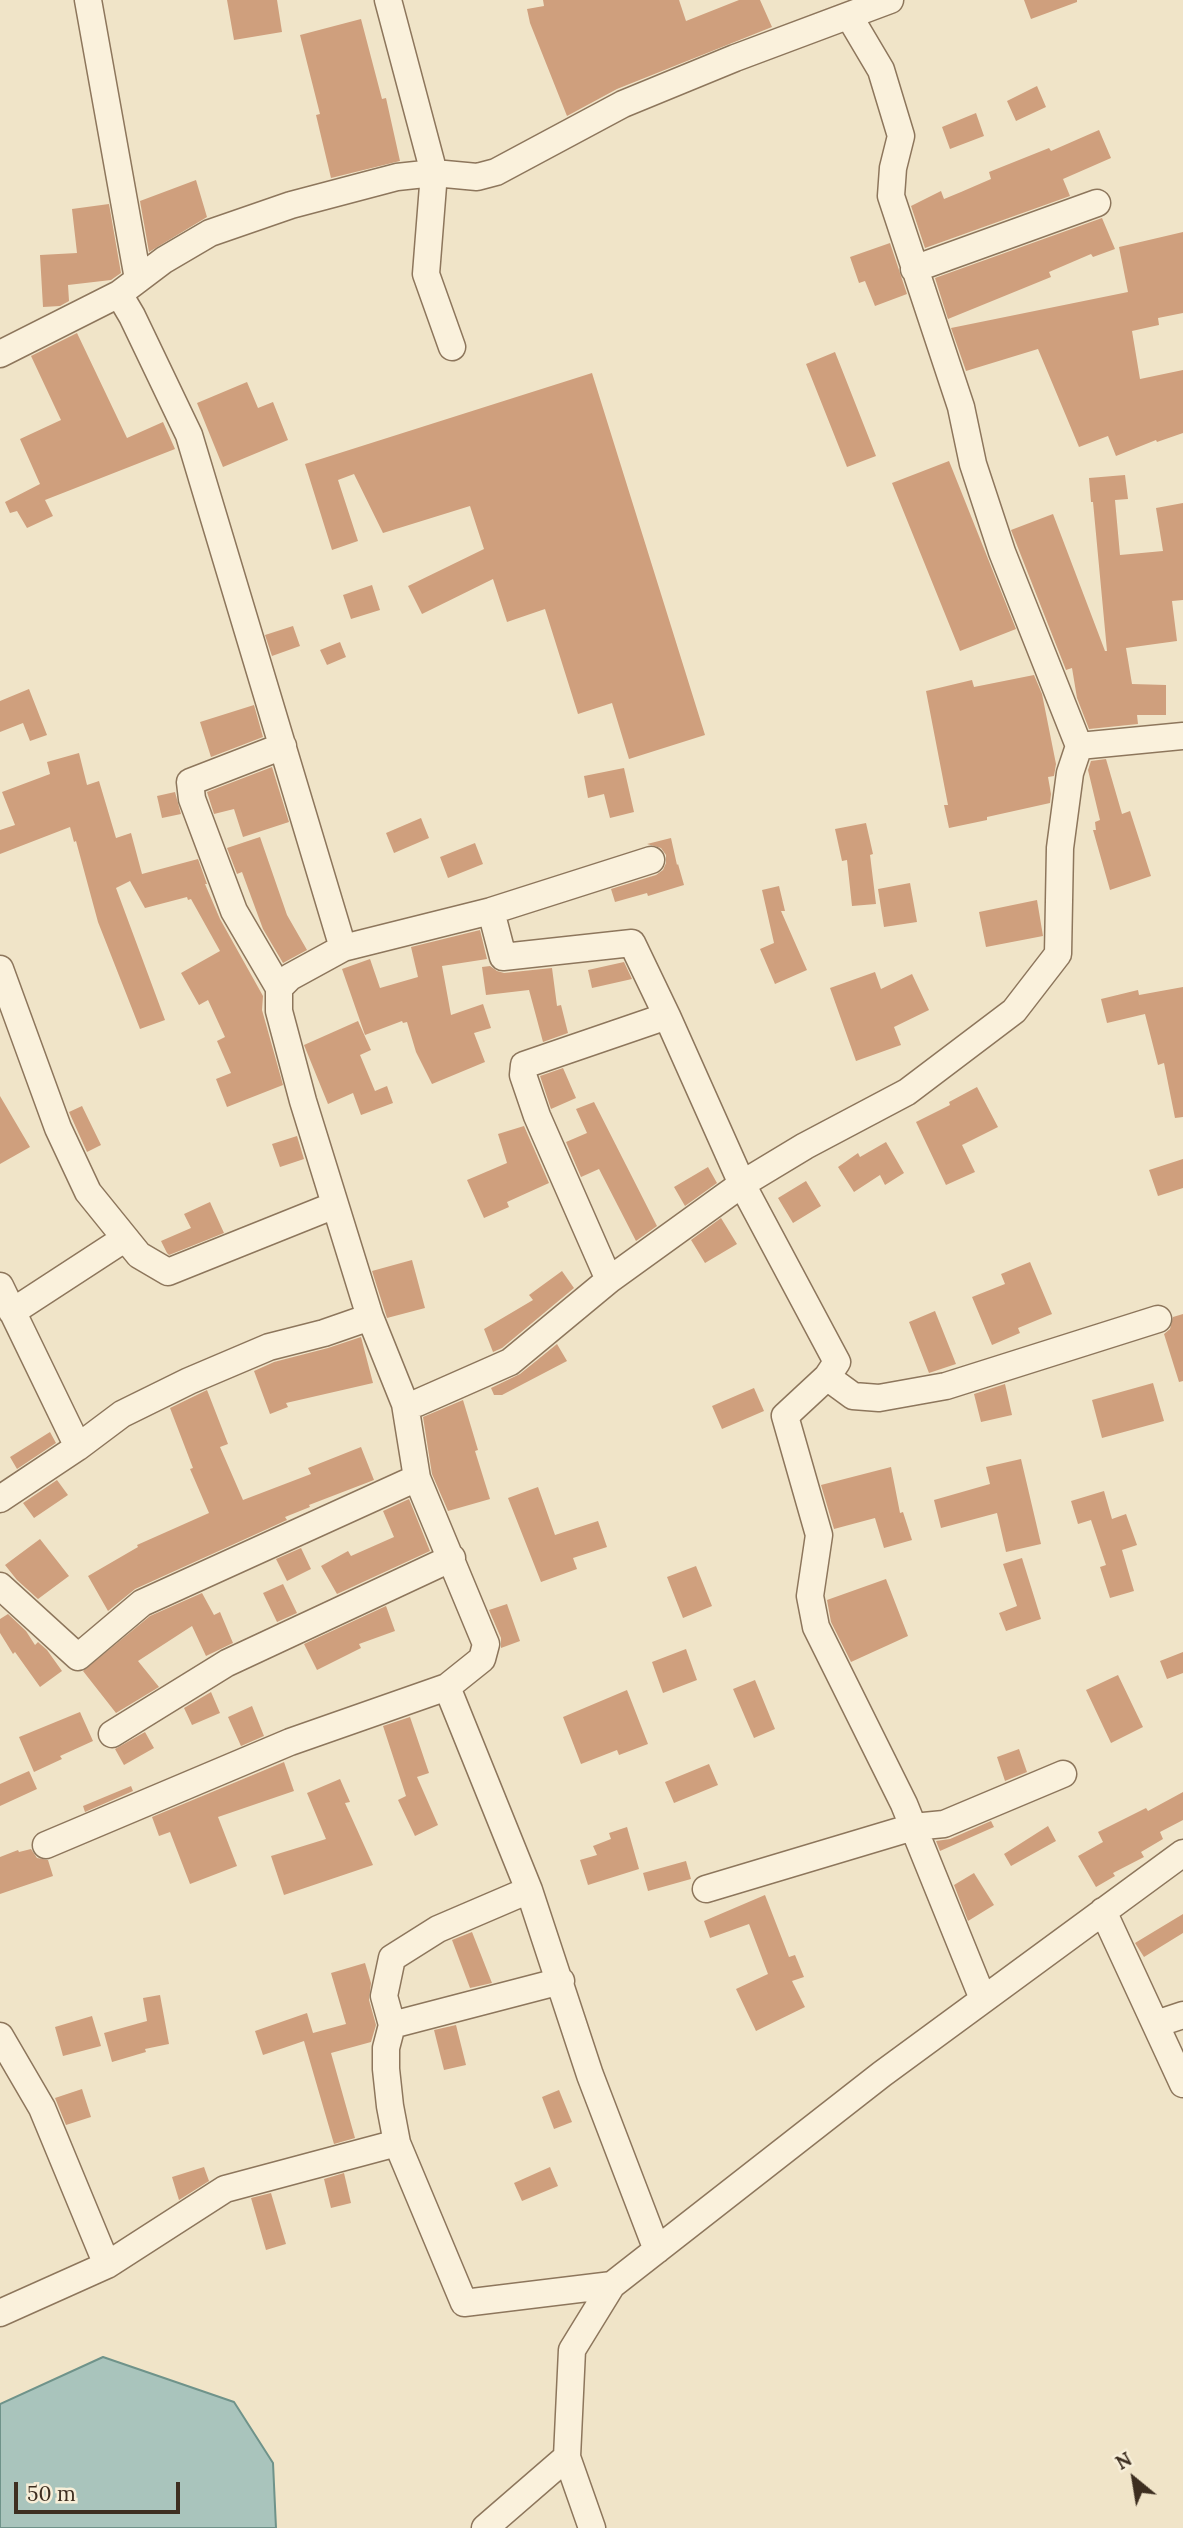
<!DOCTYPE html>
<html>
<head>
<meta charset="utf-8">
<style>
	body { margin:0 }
	#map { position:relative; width:1183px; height:2528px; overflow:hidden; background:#f0e4c8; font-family:Lora,serif }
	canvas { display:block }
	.north { position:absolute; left:1099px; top:2444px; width:70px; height:70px; -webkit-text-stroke:5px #f7eed8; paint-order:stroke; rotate:330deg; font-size:19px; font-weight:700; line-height:28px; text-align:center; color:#3d2e20 }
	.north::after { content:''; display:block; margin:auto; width:24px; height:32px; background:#3d2e20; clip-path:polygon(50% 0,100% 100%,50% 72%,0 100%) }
	.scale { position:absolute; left:14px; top:2482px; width:166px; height:32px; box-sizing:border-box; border:4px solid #3d2e20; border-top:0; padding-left:9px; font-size:21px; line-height:24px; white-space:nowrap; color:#3d2e20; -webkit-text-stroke:5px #f7eed8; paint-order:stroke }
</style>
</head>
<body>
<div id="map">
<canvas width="1183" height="2528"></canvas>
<div class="north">N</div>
<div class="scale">50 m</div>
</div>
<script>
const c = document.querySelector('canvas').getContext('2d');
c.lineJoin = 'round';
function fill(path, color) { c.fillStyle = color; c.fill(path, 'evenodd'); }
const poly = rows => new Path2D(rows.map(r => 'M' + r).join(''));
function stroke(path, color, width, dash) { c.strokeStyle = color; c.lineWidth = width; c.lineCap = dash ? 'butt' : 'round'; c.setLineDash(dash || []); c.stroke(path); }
const water = poly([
	[103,2357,234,2402,273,2463,276,2528,0,2528,0,2404,103,2357]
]);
const building = poly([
	[227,0,277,0,282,32,234,40],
	[543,0,679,0,686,21,739,0,760,0,772,27,617,89,567,116,530,23,527,9,544,6],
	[1024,0,1077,0,1077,2,1031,19],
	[361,19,382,99,386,98,400,161,331,178,316,115,320,114,300,35],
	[1037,86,1046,107,1016,121,1007,101],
	[976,113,984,136,950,149,942,127],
	[1099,130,1111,158,1063,179,1070,196,925,248,911,206,941,191,944,199,961,192,991,179,989,172,1049,148,1051,151],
	[196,180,207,217,149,252,140,201],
	[109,204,121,273,111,280,68,285,69,301,60,306,43,307,40,255,77,253,72,209],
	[1102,218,1115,249,1093,257,1091,254,1049,272,1051,277,948,319,935,278],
	[1183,232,1183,313,1158,318,1159,325,1132,331,1140,379,1183,370,1183,433,1157,442,1156,440,1116,456,1108,436,1079,447,1038,349,966,371,951,328,1128,292,1119,247],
	[890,243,907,294,875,306,865,281,859,283,850,257],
	[77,333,127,438,163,422,175,449,45,500,53,516,27,528,17,511,10,513,5,502,40,484,20,439,61,420,31,356],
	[835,352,876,456,847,467,806,364],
	[592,373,705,735,629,759,612,703,578,714,545,609,507,622,493,579,422,614,408,586,484,549,470,506,383,533,354,474,338,480,358,541,332,550,305,464],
	[247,382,258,408,273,402,288,440,223,467,197,403],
	[949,461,1016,629,960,651,892,483],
	[1125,475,1128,499,1115,500,1120,555,1163,551,1156,508,1183,503,1183,600,1172,601,1177,641,1126,648,1132,684,1166,685,1166,715,1137,715,1138,724,1089,729,1077,698,1072,668,1066,670,1011,530,1053,514,1105,651,1107,651,1093,502,1091,502,1089,478],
	[372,585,380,610,351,619,343,595],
	[293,626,300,646,272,656,265,635],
	[340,642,346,657,327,665,320,650],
	[1034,675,1042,694,1056,764,1054,776,1048,777,1051,794,1050,803,987,817,987,820,949,828,944,805,948,805,926,691,972,680,974,687],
	[29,689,47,735,30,741,23,723,0,732,0,701],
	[254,705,263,737,211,757,200,722],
	[79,753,87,785,99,781,116,838,131,833,142,874,198,859,207,884,205,884,220,919,263,996,262,1010,283,1085,227,1107,216,1079,231,1073,217,1041,225,1037,208,1000,199,1005,181,973,220,951,191,899,188,900,187,897,145,908,130,881,116,888,165,1020,140,1029,98,922,76,841,74,842,70,827,0,854,0,830,15,825,2,792,50,774,47,762],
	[1106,759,1122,814,1130,811,1151,876,1110,890,1093,830,1096,830,1095,822,1100,820,1088,770,1091,761],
	[272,767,289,822,243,837,234,809,214,814,207,792],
	[624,768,634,812,610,818,604,794,588,798,584,776],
	[175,792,181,814,162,818,157,796],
	[421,818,429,838,394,853,386,833],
	[866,823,873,854,870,855,876,904,852,906,847,860,842,861,835,829],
	[260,837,287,915,307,950,283,963,263,929,242,872,237,874,227,848],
	[671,838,677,865,678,864,684,885,648,896,647,893,615,902,611,889,656,875,663,870,666,863,666,855,661,848,647,844],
	[475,843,483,864,448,878,440,857],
	[910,883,917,922,884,927,878,889],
	[779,886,785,911,781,911,807,970,775,984,760,949,774,943,762,890],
	[1037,900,1043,936,986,947,979,912],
	[480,930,487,959,442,966,451,1015,483,1004,491,1028,474,1033,485,1062,432,1084,416,1052,407,1022,403,1023,402,1021,365,1035,342,969,370,959,380,988,418,977,411,947],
	[624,962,632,979,592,988,588,970],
	[490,966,497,971,504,973,552,968,557,1006,561,1005,568,1033,543,1042,529,990,486,995,482,967],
	[875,972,881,989,912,974,929,1010,894,1027,901,1045,856,1061,830,988],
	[1183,987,1183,1117,1175,1118,1164,1063,1158,1065,1145,1014,1107,1023,1101,999,1138,990,1139,995],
	[358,1021,371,1050,360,1055,375,1091,387,1086,393,1103,361,1115,353,1093,328,1104,304,1045],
	[563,1068,576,1098,551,1109,540,1076],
	[977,1087,998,1127,962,1145,975,1172,946,1185,916,1122,950,1105,949,1102],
	[0,1096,30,1147,0,1164],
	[594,1102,657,1226,636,1241,599,1169,581,1177,566,1142,587,1133,576,1109],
	[82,1106,101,1145,87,1152,69,1112],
	[524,1126,549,1183,507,1202,509,1207,484,1218,467,1180,507,1163,498,1134],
	[297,1136,304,1159,280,1167,272,1144],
	[886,1142,904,1173,885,1185,880,1175,854,1192,838,1167,858,1153,860,1157],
	[1183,1159,1183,1188,1158,1196,1149,1170],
	[708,1167,717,1183,685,1206,674,1187],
	[806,1181,821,1206,793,1223,778,1198],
	[210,1202,224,1233,169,1255,167,1253,161,1241,191,1228,184,1214],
	[721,1218,737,1244,705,1263,691,1240],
	[412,1260,425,1308,387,1318,372,1271],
	[1030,1262,1052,1314,1018,1328,1020,1333,992,1345,972,1297,1005,1284,1001,1274],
	[562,1271,574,1288,502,1348,493,1352,484,1329,533,1300,529,1295],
	[935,1311,956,1364,929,1373,909,1322],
	[1183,1314,1183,1381,1179,1382,1164,1334,1170,1329,1173,1317],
	[361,1337,373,1383,286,1403,288,1407,270,1414,254,1371,274,1362,328,1348],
	[557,1344,567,1361,502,1395,494,1395,491,1388,520,1374],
	[1153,1383,1164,1421,1102,1438,1092,1400],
	[1005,1384,1012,1415,981,1422,974,1394],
	[754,1388,764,1411,722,1429,712,1406],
	[207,1390,228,1444,220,1447,243,1500,311,1474,308,1468,361,1447,374,1480,309,1505,310,1507,285,1517,287,1520,135,1589,108,1611,88,1576,138,1547,137,1545,209,1513,190,1469,193,1468,170,1408],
	[463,1400,478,1450,475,1451,490,1499,448,1511,432,1474,423,1417],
	[50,1432,56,1443,17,1469,10,1457],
	[1021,1459,1041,1544,1006,1552,997,1513,941,1528,934,1500,990,1484,986,1467],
	[891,1467,900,1513,903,1512,912,1540,884,1548,875,1518,834,1529,821,1485],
	[57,1480,68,1495,34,1518,23,1503],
	[538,1487,555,1535,598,1521,607,1547,573,1558,577,1569,541,1582,508,1498],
	[1104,1491,1112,1519,1126,1514,1137,1545,1122,1550,1134,1591,1110,1598,1100,1567,1106,1565,1091,1520,1078,1524,1071,1501],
	[409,1499,430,1551,337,1594,321,1566,348,1551,351,1556,394,1537,383,1511],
	[40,1539,69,1576,38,1599,17,1580,5,1565],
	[301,1548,311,1569,287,1581,276,1559],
	[1022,1558,1041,1619,1006,1631,999,1613,1017,1606,1003,1564],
	[696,1566,712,1606,683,1618,667,1577],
	[886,1579,908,1636,851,1662,831,1622,827,1600],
	[283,1584,297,1613,277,1622,263,1593],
	[202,1593,214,1615,220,1612,233,1643,206,1656,192,1626,138,1661,159,1687,116,1713,83,1671,150,1616],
	[507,1604,520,1641,501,1648,501,1638,489,1610],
	[386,1606,395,1631,359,1644,361,1648,317,1670,304,1644],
	[8,1614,26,1631,35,1645,38,1642,47,1650,62,1671,40,1687,15,1652,13,1654,0,1633,0,1619],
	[686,1649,697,1680,663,1693,652,1662],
	[1183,1652,1183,1673,1167,1679,1160,1661],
	[1118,1675,1143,1727,1111,1743,1086,1690],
	[755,1680,775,1729,754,1738,733,1689],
	[627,1690,648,1744,619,1755,617,1750,581,1764,563,1717],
	[211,1692,220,1713,192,1725,184,1708],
	[252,1706,264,1736,241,1746,228,1717],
	[80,1712,93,1741,60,1756,62,1759,34,1772,19,1737],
	[410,1717,429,1773,417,1777,438,1825,415,1836,398,1800,406,1796,383,1726],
	[145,1732,154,1748,124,1765,115,1749],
	[1019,1749,1027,1772,1005,1781,997,1757],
	[284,1762,294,1791,218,1817,237,1866,190,1884,170,1832,159,1836,152,1817],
	[709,1764,718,1785,674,1803,665,1782],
	[29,1771,37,1789,0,1806,0,1784],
	[340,1779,350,1802,345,1803,373,1865,284,1895,271,1856,326,1839,307,1793],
	[131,1786,133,1791,85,1812,83,1806],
	[1183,1792,1183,1820,1160,1832,1163,1839,1141,1852,1144,1857,1113,1873,1115,1876,1096,1887,1078,1856,1103,1842,1098,1832,1146,1808,1148,1811],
	[991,1821,994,1827,940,1851,936,1841,950,1839],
	[1048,1826,1056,1841,1011,1866,1004,1854],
	[627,1827,639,1869,588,1885,580,1860,597,1855,593,1846,611,1839,609,1833],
	[31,1849,37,1858,48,1860,53,1876,0,1894,0,1857,18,1850,19,1852],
	[686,1861,691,1879,648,1891,643,1873],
	[974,1873,994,1905,968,1921,954,1885],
	[765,1895,789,1957,795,1955,804,1977,792,1981,805,2007,756,2031,736,1989,768,1974,749,1924,710,1938,704,1921],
	[1183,1914,1183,1933,1144,1957,1135,1943],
	[472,1932,492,1983,470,1988,452,1940],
	[365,1963,371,1983,369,2000,376,2025,371,2042,331,2053,355,2138,334,2144,304,2041,263,2055,255,2031,307,2013,313,2033,346,2024,331,1973],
	[160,1995,169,2044,145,2049,146,2052,112,2062,104,2033,147,2021,143,1998],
	[92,2016,101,2046,63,2056,55,2027],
	[456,2025,466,2065,444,2070,434,2030],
	[82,2089,91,2117,66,2125,55,2098],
	[559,2090,572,2122,554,2129,542,2097],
	[204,2167,209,2181,179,2200,172,2177],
	[550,2167,558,2186,522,2201,514,2183],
	[344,2173,351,2203,331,2208,324,2179],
	[271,2193,286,2244,266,2250,251,2198]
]);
const minor = poly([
	[88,0,138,279],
	[388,0,434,173,426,274,452,347],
	[849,16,881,70,901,136,893,168,891,196,961,407,973,464,1002,552,1079,746],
	[914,269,1097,203],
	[119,294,132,316,189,435,343,948],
	[0,354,119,294,164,260,210,233,291,205,397,177,434,173,477,177,496,172,623,104,735,58,890,0],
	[491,911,503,957,632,943,667,1016],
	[0,969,58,1128,88,1192,139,1255,168,1272,335,1205],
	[279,988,234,911,192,799,190,782,283,746],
	[0,1286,78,1447,122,1414,189,1381,269,1347,324,1333,370,1317,405,1404,417,1403,510,1362,609,1280,742,1184,667,1016,524,1065,523,1075,537,1116,609,1280],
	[12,1312,124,1239],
	[370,1317,303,1101,279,1011,279,988,290,977,343,948,491,911,651,860],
	[827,1377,853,1396,879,1398,946,1386,1158,1319],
	[0,1499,78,1447],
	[0,1586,78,1657,142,1603,417,1478],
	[447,1687,529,1890,590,2075,657,2250],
	[112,1734,227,1663,452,1558],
	[46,1845,290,1742,447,1687,482,1659,486,1644,417,1478,405,1404],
	[706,1889,913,1827,944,1824,1063,1774],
	[1103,1911,1183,2084],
	[561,1981,392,2025,386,2048,386,2069,390,2106,397,2143,464,2303,612,2285],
	[983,1999,904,1804,816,1627,810,1596,819,1535,785,1416,827,1377,837,1362,742,1184,805,1146,907,1092,1014,1011,1058,954,1060,848,1070,773,1079,746,1183,736],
	[1156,2024,1183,2015],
	[392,2025,384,1996,392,1958,438,1929,529,1890],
	[0,2036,42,2108,107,2265],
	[0,2313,107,2265,225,2189,397,2143],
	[485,2528,567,2457],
	[592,2528,567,2457,572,2350,612,2285,882,2074,1183,1853]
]);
fill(water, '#a9c4bc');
stroke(water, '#6f938a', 2);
fill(building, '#cf9f7d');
stroke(minor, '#8d765c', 29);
stroke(minor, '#faf1dc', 26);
</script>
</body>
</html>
